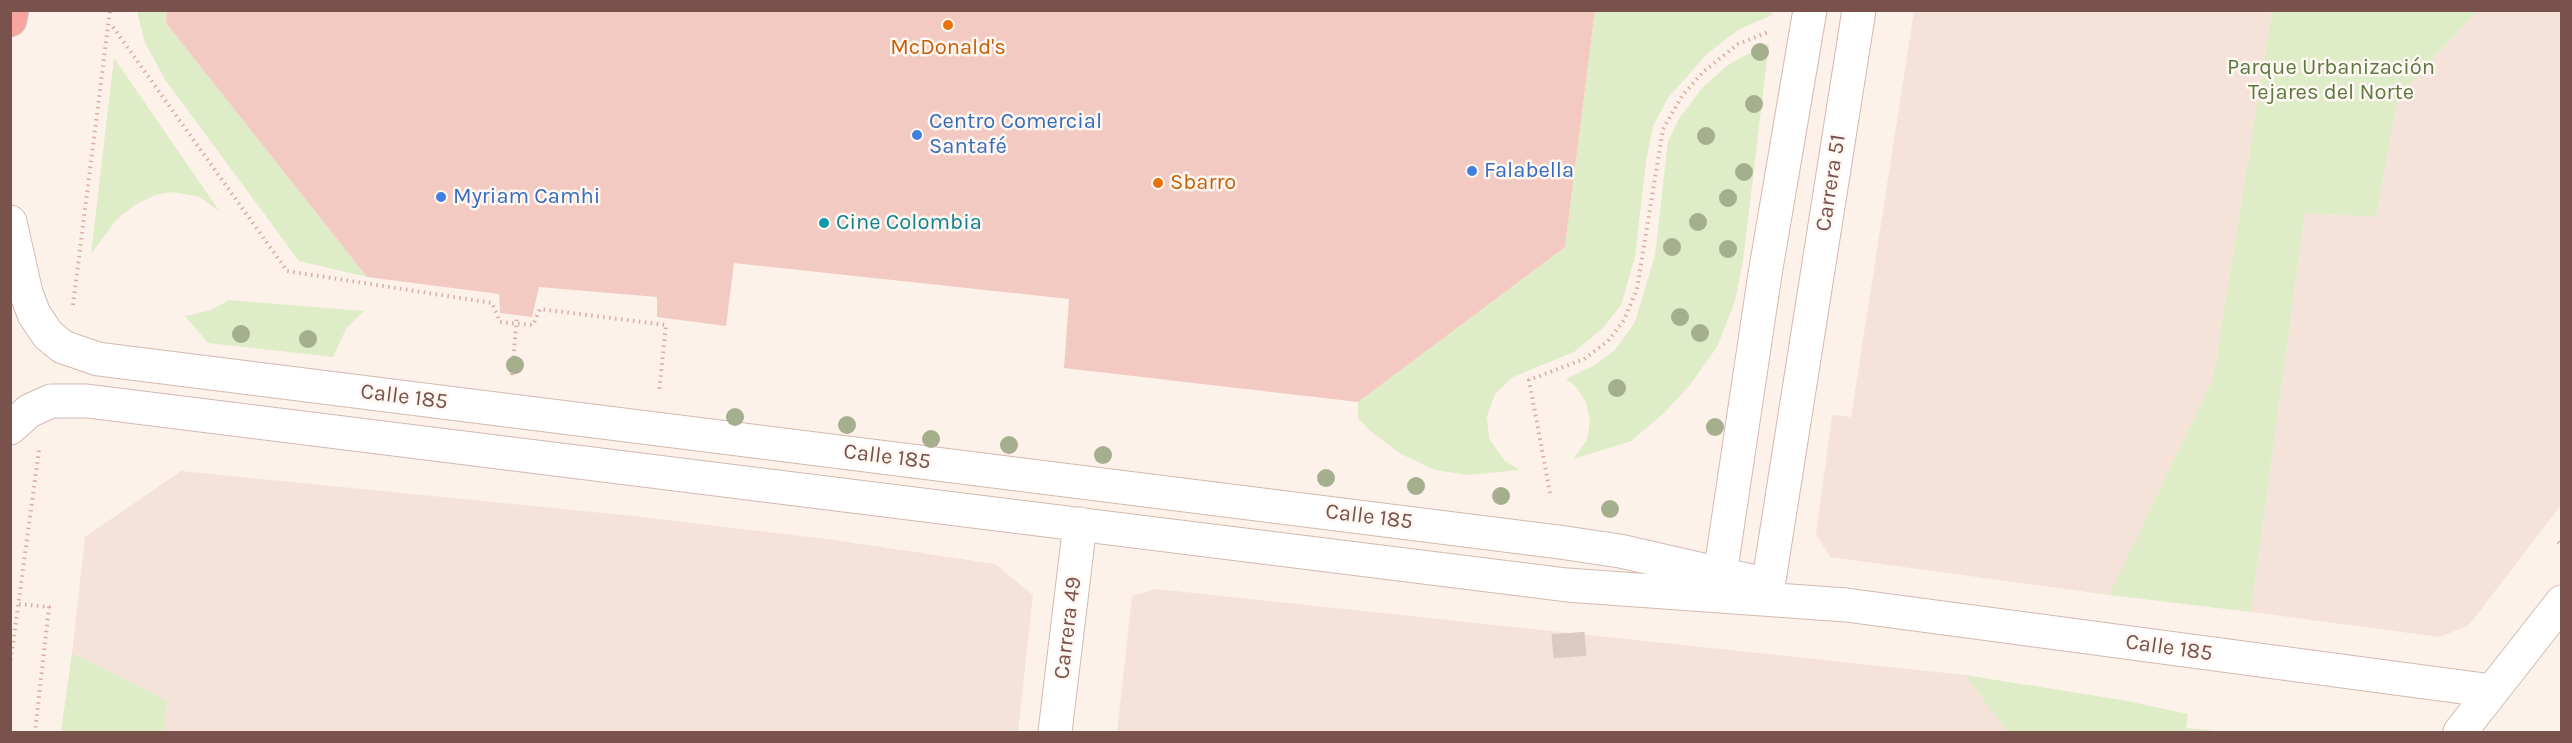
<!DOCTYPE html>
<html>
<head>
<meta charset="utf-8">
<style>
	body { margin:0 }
	#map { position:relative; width:2572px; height:743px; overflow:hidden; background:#fdf2ea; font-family:Karla,sans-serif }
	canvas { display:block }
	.frame { position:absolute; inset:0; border:12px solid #79524c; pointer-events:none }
</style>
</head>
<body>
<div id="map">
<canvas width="2572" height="743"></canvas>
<div class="frame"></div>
</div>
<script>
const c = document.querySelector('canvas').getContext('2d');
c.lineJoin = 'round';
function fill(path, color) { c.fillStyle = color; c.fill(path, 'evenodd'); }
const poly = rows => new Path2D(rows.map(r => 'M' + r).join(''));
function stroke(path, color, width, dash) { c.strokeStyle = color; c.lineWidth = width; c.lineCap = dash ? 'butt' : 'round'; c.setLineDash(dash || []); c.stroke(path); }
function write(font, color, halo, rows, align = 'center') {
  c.font = font + ' Karla,sans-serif'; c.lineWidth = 5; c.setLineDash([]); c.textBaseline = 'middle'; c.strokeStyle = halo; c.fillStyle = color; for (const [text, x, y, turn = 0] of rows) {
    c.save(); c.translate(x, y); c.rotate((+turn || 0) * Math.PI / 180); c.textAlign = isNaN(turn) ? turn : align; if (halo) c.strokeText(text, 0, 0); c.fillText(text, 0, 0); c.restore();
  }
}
const residential = poly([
	[1914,11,2272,11,2213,379,2109,595,1830,557,1816,534,1832,415,1851,417],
	[2477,11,2561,11,2561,505,2469,625,2440,637,2251,612,2305,213,2376,217,2398,97],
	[181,471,633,516,834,540,995,564,1033,595,1018,732,163,732,168,701,72,653,85,537],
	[1156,589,1965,675,2007,732,1117,732,1132,596]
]);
const green = poly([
	[137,11,167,11,166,23,367,277,299,261,166,81,145,43],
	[1595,11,1773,11,1772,15,1738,30,1708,53,1668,98,1653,126,1646,161,1635,257,1621,305,1603,328,1574,352,1513,377,1495,394,1487,416,1489,439,1505,461,1520,470,1469,475,1435,470,1401,454,1370,431,1358,418,1358,402,1565,247],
	[2272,11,2477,11,2398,97,2376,217,2305,213,2251,612,2109,595,2213,379],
	[1769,43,1743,261,1735,301,1717,347,1690,385,1664,413,1631,441,1573,459,1587,440,1590,421,1586,402,1576,387,1566,379,1593,366,1615,350,1635,322,1655,255,1668,141,1680,117,1702,88,1729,64],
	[114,58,220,212,200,197,173,192,155,195,135,205,116,220,91,254],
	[229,300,364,311,346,329,333,357,208,343,185,316,211,310],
	[72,653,168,701,163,732,61,732],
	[1965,675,2122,700,2188,714,2186,728,2210,730,2210,732,2007,732]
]);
const building = poly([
	[167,10,1595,10,1565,247,1358,402,1064,368,1069,299,734,263,726,326,657,317,657,297,539,287,532,317,500,313,499,294,367,277,166,23]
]);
const minorTunnel = poly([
	[1568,633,1570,657]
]);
const path = poly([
	[113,27,287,271,492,303,500,322,533,325,540,309,666,325,659,393],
	[73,305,110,10],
	[512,375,517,316],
	[1550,493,1529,380,1584,359,1608,341,1624,320,1637,289,1663,129,1682,96,1703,72,1738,44,1771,31],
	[2558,542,2562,545],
	[19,604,49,607,35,732],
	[10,666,39,450]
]);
const minor = poly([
	[10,222,26,293,34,314,48,335,63,347,98,359,1559,542,1620,551,1760,583],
	[10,428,29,411,51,401,87,401,1567,585,1846,605,2492,691],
	[1717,595,1765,274,1810,10],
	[1766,599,1859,10],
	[1055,732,1080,524],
	[2460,732,2562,602]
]);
const highway = poly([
	[10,20,12,10]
]);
const trees = [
	[1760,52],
	[1754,104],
	[1706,136],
	[1744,172],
	[1728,198],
	[1698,222],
	[1672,247],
	[1728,249],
	[1680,317],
	[1700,333],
	[241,334],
	[308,339],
	[515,365],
	[1617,388],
	[735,417],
	[847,425],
	[1715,427],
	[931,439],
	[1009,445],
	[1103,455],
	[1326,478],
	[1416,486],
	[1501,496],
	[1610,509]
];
const markers = [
	[948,25,6,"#e8710a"],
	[917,135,6,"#3f7fe0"],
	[1472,171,6,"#3f7fe0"],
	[1158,183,6,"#e8710a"],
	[441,197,6,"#3f7fe0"],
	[824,223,6,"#0f9aa8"]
];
const foodNames = [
	["McDonald's",948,48],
	["Sbarro",1170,183,"left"]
];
const parkNames = [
	["Parque Urbanización",2331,68],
	["Tejares del Norte",2331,93]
];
const shopNames = [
	["Centro Comercial",929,122],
	["Santafé",929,147],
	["Falabella",1484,171],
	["Myriam Camhi",453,197]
];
const streetNames = [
	["Carrera 51",1831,183,-81],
	["Calle 185",404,397,7],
	["Calle 185",887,457,7],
	["Calle 185",1369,517,7],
	["Carrera 49",1068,628,-83],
	["Calle 185",2169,648,8]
];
const cultureNames = [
	["Cine Colombia",836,223]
];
fill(residential, '#f5e2d8');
fill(green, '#deecc7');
fill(building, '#f3cac1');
stroke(minorTunnel, '#dccac2', 33, [33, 16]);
stroke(minor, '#d3b9b1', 35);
stroke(highway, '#d9cfcd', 35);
stroke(path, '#d9ada3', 4, [1.5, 4.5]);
stroke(minor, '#fff', 33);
stroke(highway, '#f8a5a0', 33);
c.fillStyle = '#a5af8d';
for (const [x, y] of trees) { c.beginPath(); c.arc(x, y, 9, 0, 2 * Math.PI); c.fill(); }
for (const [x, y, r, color] of markers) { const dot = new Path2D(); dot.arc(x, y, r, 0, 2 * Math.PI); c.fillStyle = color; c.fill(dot); stroke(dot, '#fff7f1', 2); }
write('22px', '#c56008', '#fff7f1', foodNames);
write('22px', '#5d7941', '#fff7f1', parkNames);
write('22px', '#366cbe', '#fff7f1', shopNames, 'left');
write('22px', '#79524c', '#fff7f1', streetNames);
write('22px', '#0d838f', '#fff7f1', cultureNames, 'left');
</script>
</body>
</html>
